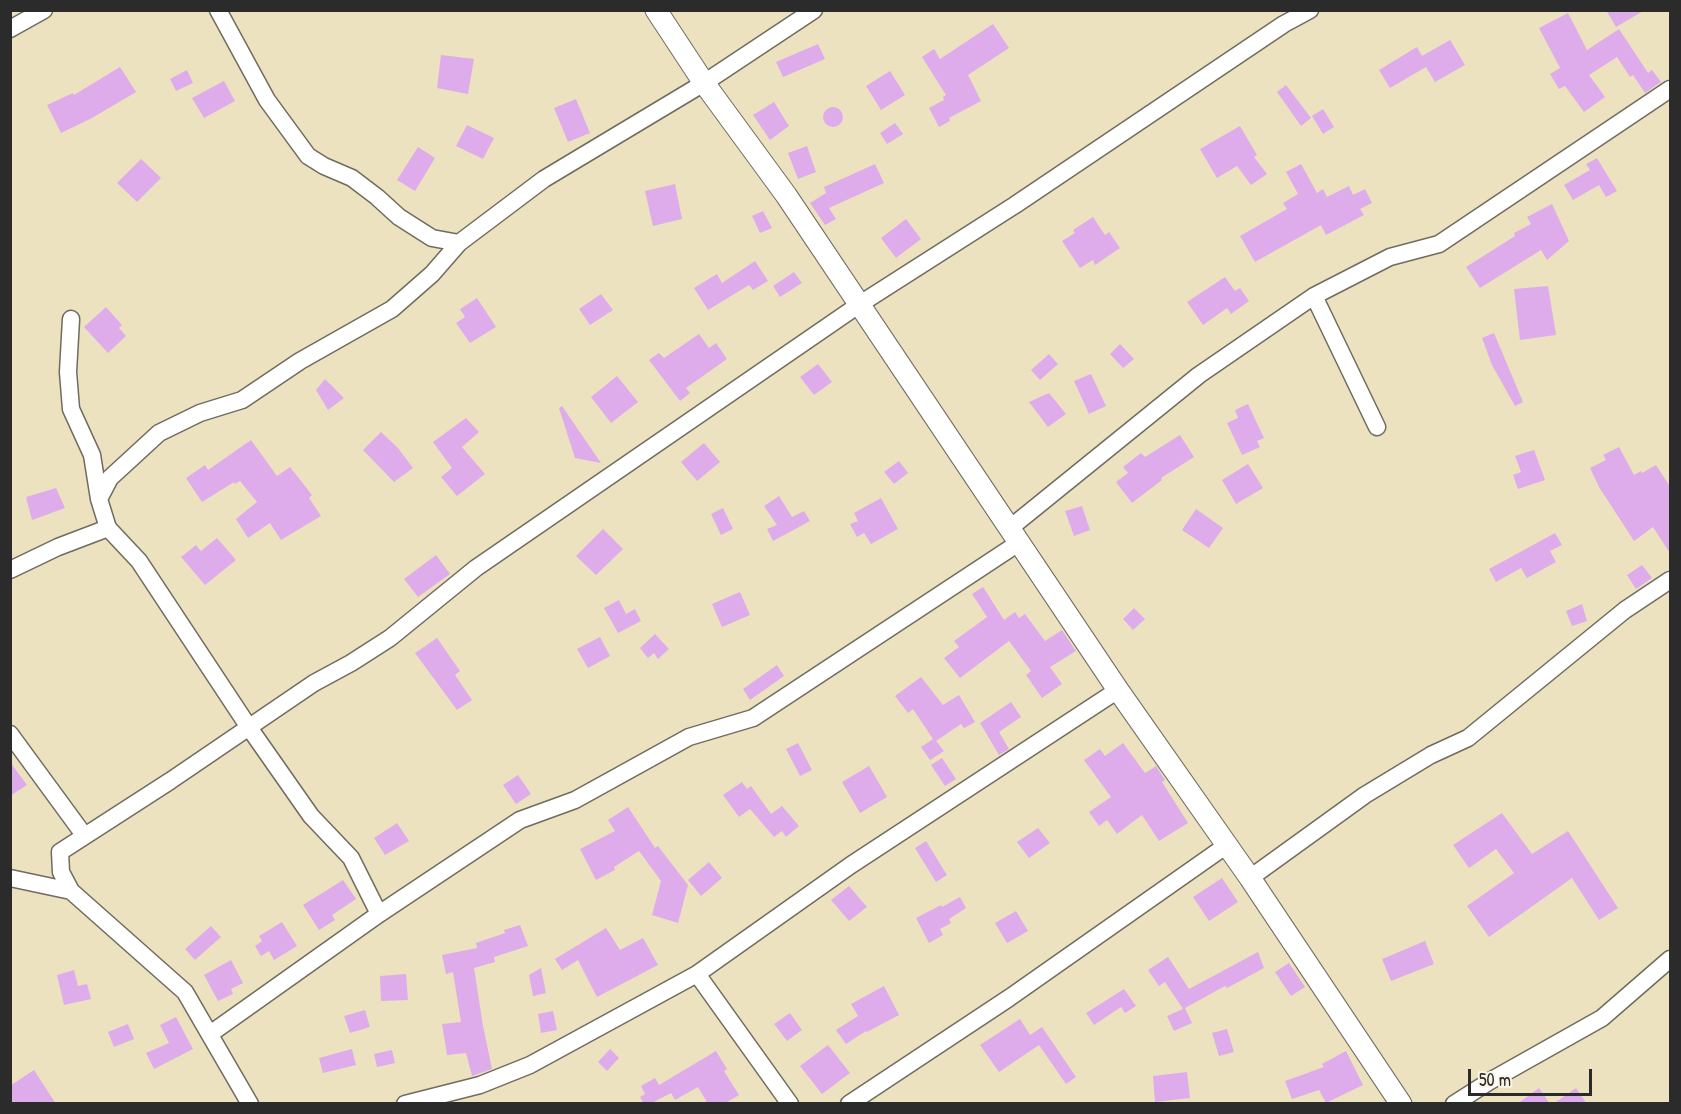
<!DOCTYPE html>
<html>
<head>
<meta charset="utf-8">
<style>
	body { margin:0 }
	#map { position:relative; width:1681px; height:1114px; overflow:hidden; background:#ece2c0; font-family:"Patrick Hand",sans-serif }
	canvas { display:block }
	.frame { position:absolute; inset:0; border:12px solid #2b2b2b; pointer-events:none }
	.scale { position:absolute; left:1468px; top:1069px; width:124px; height:27px; box-sizing:border-box; border:3px solid #2b2b2b; border-top:0; padding-left:8px; font-size:18px; line-height:21px; white-space:nowrap; color:#2b2b2b; -webkit-text-stroke:4px #fcf5e5; paint-order:stroke }
</style>
</head>
<body>
<div id="map">
<canvas width="1681" height="1114"></canvas>
<div class="frame"></div>
<div class="scale">50 m</div>
</div>
<script>
const c = document.querySelector('canvas').getContext('2d');
c.lineJoin = 'round';
function fill(path, color) { c.fillStyle = color; c.fill(path, 'evenodd'); }
const poly = rows => new Path2D(rows.map(r => 'M' + r).join(''));
function stroke(path, color, width, dash) { c.strokeStyle = color; c.lineWidth = width; c.lineCap = dash ? 'butt' : 'round'; c.setLineDash(dash || []); c.stroke(path); }
const building = poly([
	[1606,10,1645,10,1616,27],
	[1568,13,1587,50,1619,29,1648,73,1652,70,1661,82,1645,93,1633,75,1630,77,1617,57,1589,75,1605,97,1584,112,1565,86,1559,89,1550,74,1560,68,1539,28],
	[993,24,1009,48,968,75,981,101,949,118,950,121,939,127,929,108,944,100,943,97,946,95,922,57,934,49,940,59],
	[1450,40,1465,65,1435,82,1426,67,1390,88,1379,70,1417,47,1422,56],
	[818,44,825,59,783,77,776,62],
	[441,55,474,59,468,94,437,88],
	[120,67,136,92,92,118,61,133,47,105,73,93,74,95],
	[187,70,193,83,176,91,170,79],
	[890,71,905,95,881,110,866,86],
	[224,81,235,101,204,118,192,98],
	[1286,85,1311,118,1301,126,1277,92],
	[576,99,590,133,568,142,554,108],
	[774,102,789,126,770,140,753,115],
	'823 117a10 10 0 1 1 20 0a10 10 0 1 1-20 0Z',
	[1323,109,1334,127,1323,134,1312,116],
	[895,123,903,134,887,144,880,133],
	[467,125,494,138,483,159,456,146],
	[1240,126,1257,155,1254,157,1267,174,1251,185,1237,166,1217,178,1200,149],
	[807,146,816,172,798,179,788,153],
	[418,147,435,158,415,191,397,180],
	[1597,158,1617,191,1606,197,1599,185,1573,200,1564,185,1590,170,1586,164],
	[141,159,161,178,137,202,117,183],
	[875,164,884,183,829,208,836,219,825,225,810,203,826,193,824,187],
	[1301,164,1317,193,1323,189,1327,197,1349,186,1353,195,1365,189,1372,203,1360,209,1364,215,1326,235,1321,225,1255,262,1240,236,1287,209,1283,203,1298,194,1286,172],
	[675,184,682,219,653,226,645,191],
	[1552,204,1569,241,1547,260,1541,250,1480,288,1466,267,1515,236,1514,233,1531,224,1527,217],
	[763,211,772,228,760,233,752,216],
	[1093,217,1105,235,1109,232,1120,248,1095,265,1093,260,1080,268,1062,241,1075,233,1073,230],
	[906,219,921,239,896,258,881,238],
	[755,261,768,281,753,290,749,285,708,310,694,288,717,274,722,283],
	[794,272,802,283,780,297,773,286],
	[1225,277,1235,291,1240,288,1249,301,1231,314,1227,308,1203,325,1187,302],
	[1548,286,1556,335,1520,340,1514,289],
	[601,294,613,310,590,325,579,309],
	[477,298,496,327,470,343,456,323,465,317,460,309],
	[106,307,122,325,119,328,126,336,108,353,84,327],
	[1494,333,1523,402,1515,406,1492,365,1482,338],
	[699,334,709,348,716,343,727,359,686,388,690,393,680,401,649,360,659,353,664,358],
	[1120,344,1134,359,1123,368,1110,354],
	[1049,354,1058,364,1040,380,1031,370],
	[818,364,832,382,814,395,800,377],
	[1091,374,1106,406,1089,414,1074,381],
	[617,376,638,402,611,423,591,397],
	[325,379,344,398,328,410,316,390],
	[1049,393,1066,414,1048,427,1029,402],
	[1248,404,1264,438,1257,441,1260,447,1242,455,1227,423,1238,418,1235,410],
	[562,406,601,463,575,458,559,408],
	[466,418,479,432,462,447,485,474,457,496,441,477,452,468,433,442],
	[381,432,398,448,413,468,394,482,363,450],
	[1180,435,1194,457,1161,478,1162,480,1132,503,1116,482,1128,473,1123,467,1141,453,1145,457],
	[251,440,277,476,290,467,312,495,309,498,321,516,281,540,270,523,248,538,236,519,257,502,240,481,235,484,234,482,202,502,186,478,205,465,208,470],
	[704,443,720,462,697,481,681,462],
	[1619,447,1634,475,1641,471,1642,473,1656,465,1671,488,1671,555,1653,527,1634,541,1599,487,1590,468,1606,460,1603,455],
	[1534,450,1545,480,1518,489,1513,475,1521,472,1515,456],
	[899,461,908,473,894,484,884,472],
	[1248,464,1263,488,1236,504,1222,480],
	[56,488,65,508,32,520,26,497],
	[779,496,792,517,804,511,810,521,773,541,767,529,777,525,764,506],
	[881,498,898,529,871,544,864,533,857,537,850,524,858,521,854,513],
	[1082,506,1090,530,1074,536,1065,511],
	[723,508,733,529,721,535,711,514],
	[1196,509,1223,528,1209,548,1182,530],
	[603,529,623,549,596,575,576,556],
	[1555,533,1562,545,1550,551,1556,562,1527,578,1521,568,1496,582,1489,569],
	[217,538,236,560,205,585,181,557,196,545,201,551],
	[436,555,450,574,418,597,404,579],
	[1642,565,1652,578,1636,589,1627,575],
	[983,587,1004,620,1015,612,1019,618,1025,614,1045,641,1062,630,1076,651,1050,667,1062,684,1042,698,1026,675,1031,671,1009,641,960,678,944,658,959,647,954,641,987,617,972,594],
	[740,592,750,615,722,627,712,604],
	[619,600,626,614,635,609,641,621,618,633,604,608],
	[1582,604,1587,621,1572,626,1566,611],
	[1134,608,1145,619,1133,630,1123,619],
	[655,634,669,649,658,659,654,653,648,658,640,648],
	[600,637,610,656,588,668,577,649],
	[437,638,460,671,455,675,472,700,457,710,415,653],
	[777,665,784,676,750,700,743,689],
	[921,677,943,705,959,695,975,722,964,728,961,724,936,741,944,751,930,760,921,747,933,739,913,709,908,713,895,696],
	[1011,702,1021,717,999,732,1009,749,999,755,980,723],
	[798,743,812,770,800,776,786,749],
	[1123,743,1145,773,1156,766,1165,780,1162,782,1188,823,1159,841,1142,815,1117,834,1107,820,1099,826,1089,812,1111,797,1084,760,1100,749,1105,756],
	[942,758,956,779,945,786,931,765],
	[10,762,27,785,10,796],
	[869,766,887,797,860,813,842,782],
	[518,775,531,794,516,804,503,785],
	[742,782,747,789,751,786,771,814,782,806,799,826,786,837,782,831,774,837,750,809,739,817,723,795],
	[628,807,655,848,658,846,688,885,678,923,652,915,661,881,639,851,614,867,615,870,596,880,580,849,615,831,608,820],
	[1502,813,1532,854,1568,831,1618,908,1599,920,1572,878,1489,937,1467,906,1514,873,1496,849,1469,868,1453,845],
	[397,823,409,841,385,855,374,838],
	[1038,828,1050,843,1029,858,1017,842],
	[926,841,947,875,936,882,915,848],
	[709,862,722,878,701,896,688,880],
	[1222,878,1238,902,1209,921,1193,897],
	[343,880,356,899,332,915,335,920,319,930,303,905],
	[849,886,867,907,849,921,831,900],
	[960,897,966,908,949,919,951,923,940,929,943,935,929,943,916,918,941,905,942,907],
	[1016,911,1028,931,1007,943,995,923],
	[282,922,297,946,274,960,269,951,261,956,255,946,262,941,259,936],
	[520,925,528,946,494,957,495,962,474,968,483,1026,492,1069,472,1076,466,1053,447,1055,442,1024,461,1022,453,972,446,974,442,955,477,948,476,943,505,933,504,930],
	[211,926,221,937,195,960,185,949],
	[606,928,620,950,643,938,658,965,597,997,578,960,562,970,555,959],
	[1425,941,1434,964,1391,981,1382,959],
	[1258,952,1264,968,1227,988,1225,986,1185,1008,1192,1023,1174,1031,1167,1016,1183,1009,1165,982,1159,986,1148,970,1168,957,1189,989],
	[231,960,243,983,231,989,233,994,218,1001,204,975],
	[1289,963,1305,987,1291,996,1275,972],
	[541,968,546,993,533,996,529,975],
	[74,970,78,986,87,984,91,999,64,1005,57,975],
	[406,974,408,1000,381,1001,380,976],
	[884,986,899,1015,867,1032,866,1031,846,1044,836,1030,858,1016,851,1004],
	[1124,989,1136,1006,1125,1013,1121,1007,1094,1025,1086,1013],
	[365,1010,370,1027,350,1033,344,1016],
	[553,1011,557,1030,541,1033,538,1014],
	[790,1013,802,1030,787,1041,774,1024],
	[176,1017,193,1049,154,1069,146,1053,169,1043,160,1025],
	[1020,1019,1030,1035,1042,1027,1076,1077,1066,1084,1039,1045,999,1072,980,1045],
	[128,1024,134,1039,114,1047,108,1032],
	[1227,1029,1234,1052,1219,1056,1212,1033],
	[828,1045,850,1073,822,1094,800,1066],
	[352,1049,356,1065,323,1073,319,1058],
	[610,1049,619,1058,607,1071,598,1062],
	[392,1050,395,1063,377,1067,374,1054],
	[716,1051,727,1069,724,1071,739,1095,724,1104,708,1104,698,1087,675,1100,671,1093,650,1104,644,1104,640,1097,645,1094,641,1086,655,1078,659,1085],
	[1346,1051,1363,1085,1326,1103,1319,1090,1292,1099,1285,1081,1324,1067,1322,1064],
	[34,1070,56,1104,10,1104,10,1086],
	[1187,1072,1190,1098,1155,1102,1153,1076],
	[1539,1088,1550,1104,1517,1104],
	[1576,1088,1587,1104,1553,1104]
]);
const minor = poly([
	[218,10,267,100,308,156,324,166,352,178,377,197,399,217,432,238,459,243],
	[10,29,44,10],
	[1314,296,1377,427],
	[71,319,68,372,71,409,92,455,99,499],
	[1010,528,1199,375,1314,296,1390,257,1439,244,1670,89],
	[10,570,58,547,108,528],
	[10,734,84,835],
	[10,878,71,891],
	[1250,878,1365,795,1431,755,1468,738,1625,610,1670,580],
	[379,914,351,858,311,816,248,726,139,561,108,528,99,499,110,478,159,433,200,413,242,400,300,361,392,309,432,274,459,243,544,179,704,83,814,10],
	[697,974,790,1104],
	[210,1034,379,914,520,820,575,800,689,737,753,718,1020,542],
	[250,1104,185,992,71,891,61,872,60,852,170,781,314,683,351,663,390,638,476,568,860,304,1015,205,1284,24,1310,10],
	[405,1104,480,1085,530,1065,697,974,851,865,1118,690],
	[849,1104,1009,998,1227,845],
	[1454,1104,1490,1081,1602,1018,1670,959]
]);
const major = poly([
	[656,10,704,83,786,195,1118,690,1250,878,1401,1104]
]);
fill(building, '#deaceb');
stroke(minor, '#6f6b5f', 19);
stroke(major, '#6f6b5f', 23);
stroke(minor, '#fff', 16);
stroke(major, '#fff', 21);
</script>
</body>
</html>
